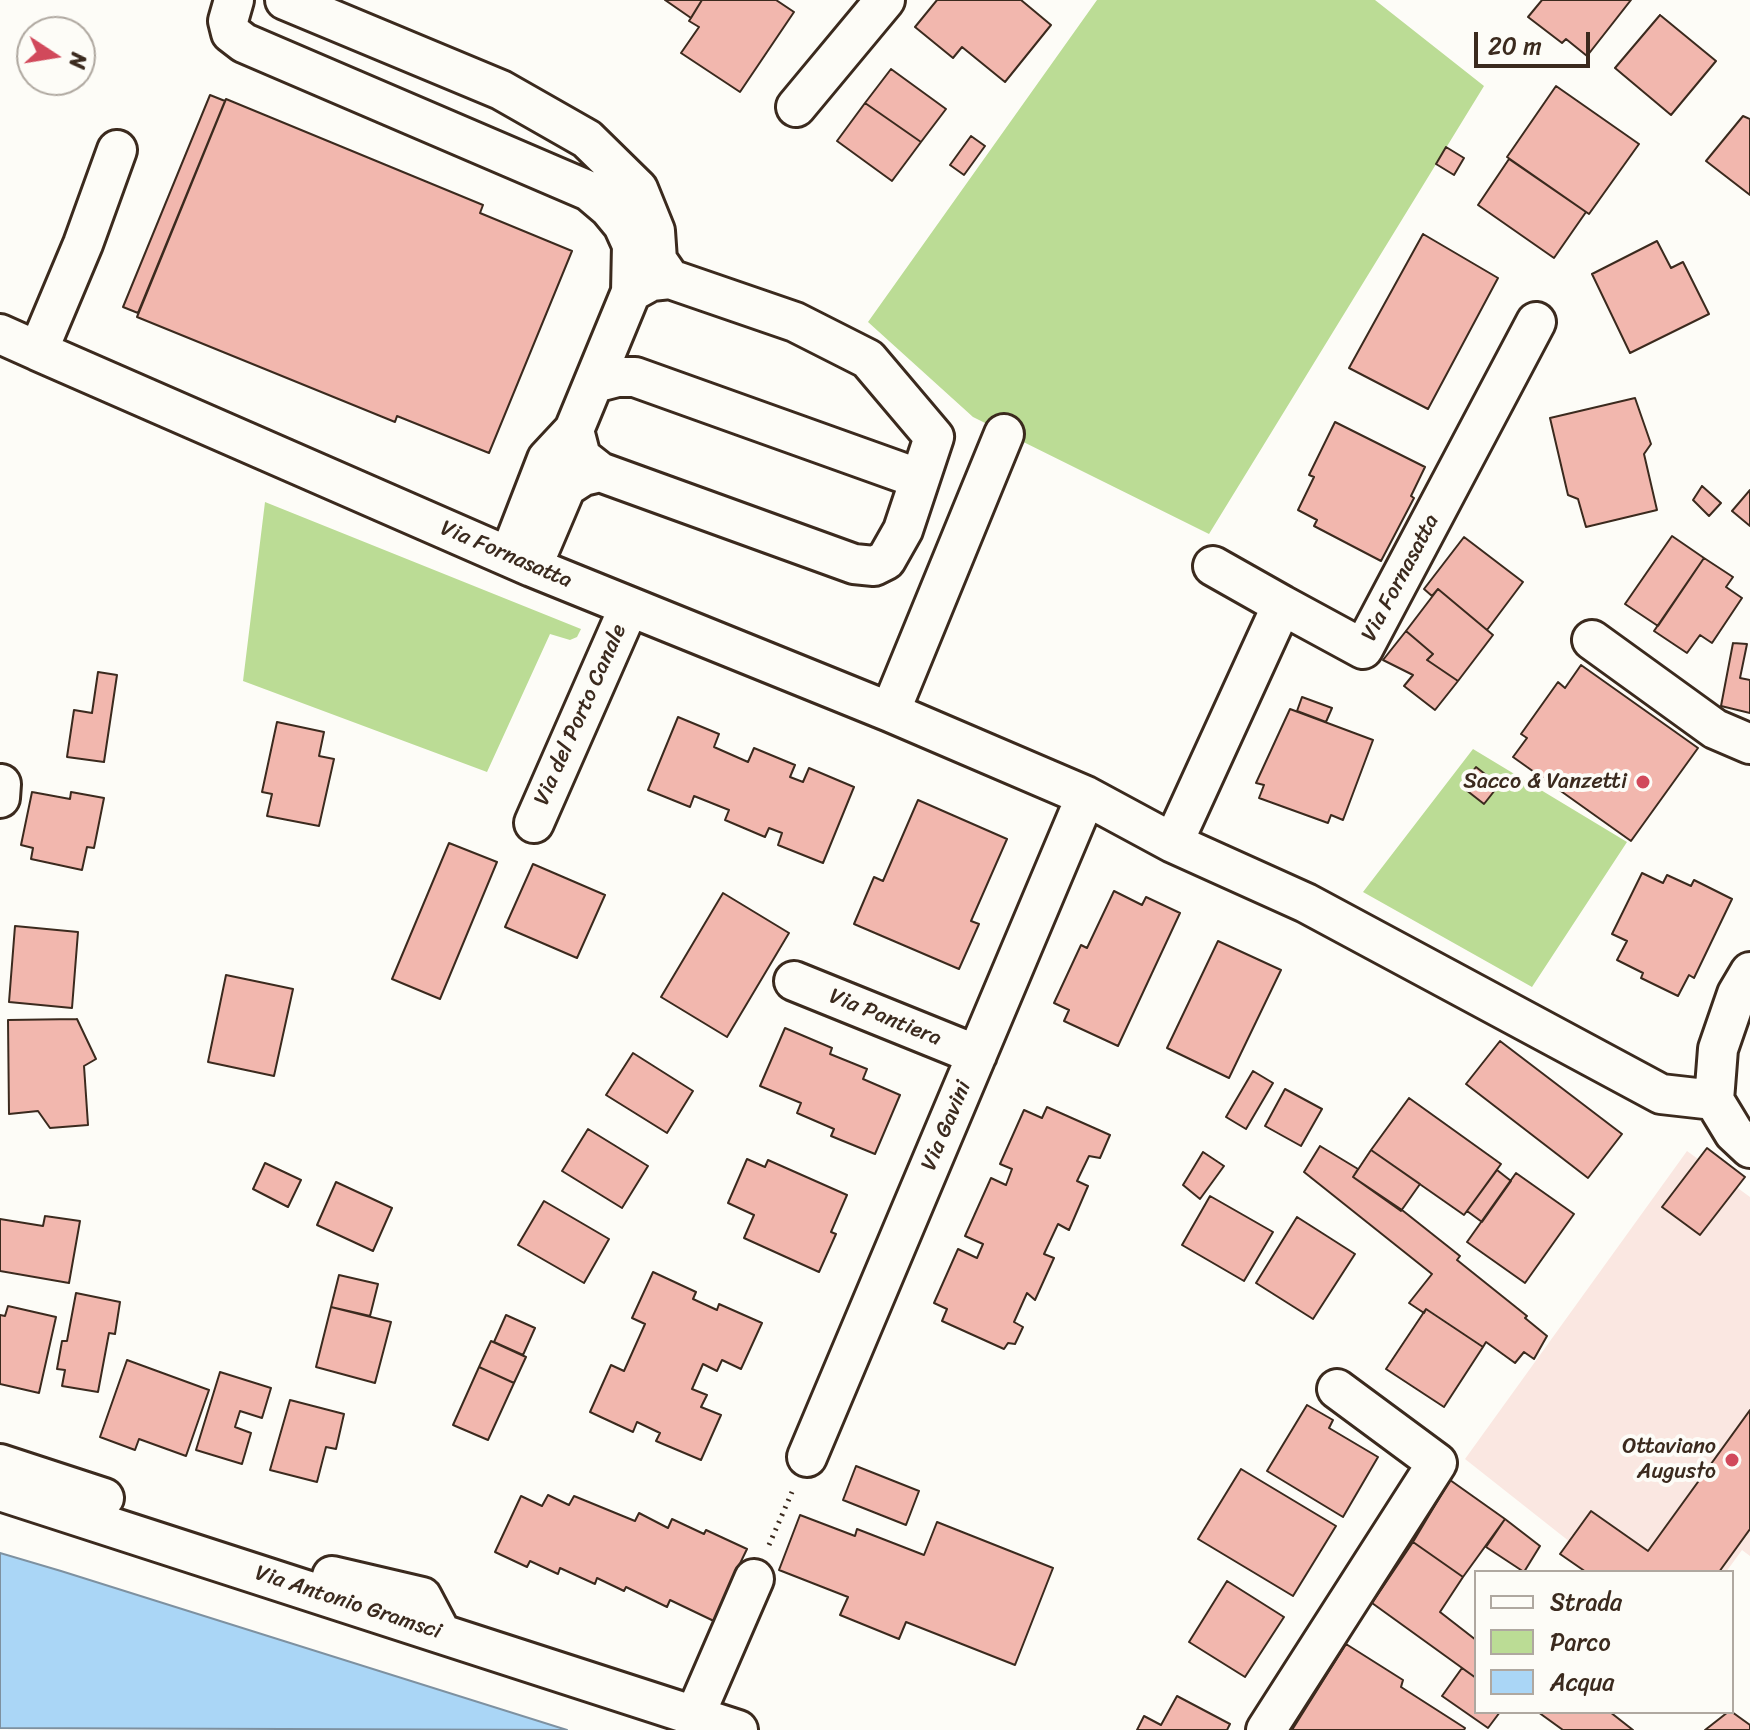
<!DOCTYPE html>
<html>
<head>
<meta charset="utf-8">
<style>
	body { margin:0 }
	#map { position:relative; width:1750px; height:1730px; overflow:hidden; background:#fdfcf7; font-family:Sriracha,sans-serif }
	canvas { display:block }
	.legend { position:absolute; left:1474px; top:1570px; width:260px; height:144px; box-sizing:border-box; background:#fdfcf7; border:2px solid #afa8a0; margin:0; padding:10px 14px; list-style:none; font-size:24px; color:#3b2a1e }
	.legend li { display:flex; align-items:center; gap:16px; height:40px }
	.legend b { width:40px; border:2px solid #afa8a0 }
	.north { position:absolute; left:16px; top:16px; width:80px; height:80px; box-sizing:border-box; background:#fdfcf7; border:2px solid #afa8a0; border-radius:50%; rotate:102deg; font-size:22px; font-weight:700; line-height:32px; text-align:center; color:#3b2a1e }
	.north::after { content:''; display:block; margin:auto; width:28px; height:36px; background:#d1495b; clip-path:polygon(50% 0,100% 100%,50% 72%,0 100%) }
	.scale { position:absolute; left:1474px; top:32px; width:116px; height:36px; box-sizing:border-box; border:4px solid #3b2a1e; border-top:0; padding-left:10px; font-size:24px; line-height:28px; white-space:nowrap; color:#3b2a1e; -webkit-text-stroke:6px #fdfcf7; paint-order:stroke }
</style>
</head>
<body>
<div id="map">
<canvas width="1750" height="1730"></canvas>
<ul class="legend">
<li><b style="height:10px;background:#fdfcf7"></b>Strada</li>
<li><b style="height:22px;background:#bbdc95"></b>Parco</li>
<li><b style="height:22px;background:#aad6f6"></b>Acqua</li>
</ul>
<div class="north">N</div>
<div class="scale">20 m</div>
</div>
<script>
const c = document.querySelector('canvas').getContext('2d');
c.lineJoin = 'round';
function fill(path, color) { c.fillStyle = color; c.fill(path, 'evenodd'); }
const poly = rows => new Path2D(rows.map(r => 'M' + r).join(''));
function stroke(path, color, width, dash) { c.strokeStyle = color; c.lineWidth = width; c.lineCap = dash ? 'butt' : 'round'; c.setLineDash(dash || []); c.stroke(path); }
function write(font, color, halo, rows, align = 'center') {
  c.font = font + ' Sriracha,sans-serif'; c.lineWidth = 8; c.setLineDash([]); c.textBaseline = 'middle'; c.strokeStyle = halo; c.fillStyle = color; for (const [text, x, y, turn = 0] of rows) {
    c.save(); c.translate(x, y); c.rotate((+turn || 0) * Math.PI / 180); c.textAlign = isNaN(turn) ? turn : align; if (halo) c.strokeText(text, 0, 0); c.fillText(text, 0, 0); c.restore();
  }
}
const built = poly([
	[1687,1151,1750,1197,1750,1556,1742,1550,1726,1572,1608,1572,1465,1459]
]);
const green = poly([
	[1097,0,1375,0,1484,86,1209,534,973,417,868,322],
	[265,502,581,629,577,637,570,640,550,634,487,772,243,681],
	[1473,749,1627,842,1532,987,1363,892]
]);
const water = poly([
	[0,1553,61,1571,567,1730,0,1728,0,1553]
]);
const building = poly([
	[665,0,702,0,691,18,665,0],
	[702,0,776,0,794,12,740,92,681,53,699,27,689,21,702,0],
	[937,0,1021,0,1051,25,1005,82,962,47,953,58,915,27,937,0],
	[1542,0,1631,0,1587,56,1566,39,1562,43,1528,17,1542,0],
	[1660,15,1716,61,1671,115,1615,68,1660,15],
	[891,69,946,109,921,142,865,103,891,69],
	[1556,86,1639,144,1589,214,1507,157,1556,86],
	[210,95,225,101,138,313,123,307,210,95],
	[226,99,483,205,480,213,572,251,489,453,397,416,395,422,137,317,226,99],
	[865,103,921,142,892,181,837,141,865,103],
	[1743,116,1750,119,1750,195,1706,161,1743,116],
	[971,136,985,146,964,175,950,165,971,136],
	[1446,147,1464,158,1454,175,1436,164,1446,147],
	[1509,159,1586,212,1554,258,1478,205,1509,159],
	[1423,234,1498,278,1428,409,1349,368,1423,234],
	[1657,241,1671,268,1683,262,1709,314,1630,353,1592,274,1657,241],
	[1635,398,1651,444,1644,454,1657,510,1586,527,1578,499,1568,495,1550,418,1635,398],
	[1335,422,1425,467,1411,496,1414,498,1381,561,1314,526,1317,520,1298,510,1314,477,1309,475,1335,422],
	[1702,486,1721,503,1709,516,1693,500,1702,486],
	[1750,490,1750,526,1732,511,1750,490],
	[1672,536,1704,558,1658,626,1625,604,1672,536],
	[1464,537,1523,582,1487,630,1438,589,1432,596,1424,589,1464,537],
	[1704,558,1733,577,1726,587,1742,598,1712,643,1700,635,1687,653,1654,631,1704,558],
	[1438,589,1493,635,1458,681,1427,660,1433,654,1406,631,1438,589],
	[1406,631,1433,654,1427,660,1458,681,1435,710,1404,686,1413,675,1383,660,1406,631],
	[1733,643,1747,644,1740,678,1750,680,1750,713,1721,706,1733,643],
	[1581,665,1698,748,1631,841,1513,757,1527,738,1521,734,1558,682,1565,688,1581,665],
	[98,672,117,675,104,762,67,757,74,710,92,713,98,672],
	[1302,697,1332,708,1326,722,1297,711,1302,697],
	[1290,709,1373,740,1343,820,1331,815,1328,823,1259,798,1264,785,1256,783,1290,709],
	[678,717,719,734,714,747,748,762,754,748,795,765,790,777,803,782,809,768,854,787,823,863,778,845,782,833,769,828,765,837,725,820,729,810,694,796,690,807,648,790,678,717],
	[277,722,324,732,319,756,334,759,319,826,267,816,272,794,262,792,277,722],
	[1476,767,1499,785,1484,804,1461,786,1476,767],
	[32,792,70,799,71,792,104,798,94,848,87,847,82,870,31,859,33,848,21,845,32,792],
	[918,800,1007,839,971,921,979,924,959,969,854,924,874,877,883,881,918,800],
	[449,843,497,862,440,999,392,979,449,843],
	[533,864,605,895,577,958,505,927,533,864],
	[1642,873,1663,883,1667,875,1691,886,1694,880,1732,899,1694,978,1689,975,1678,996,1641,978,1643,973,1617,960,1627,941,1612,934,1642,873],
	[1114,891,1142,905,1146,897,1180,913,1118,1046,1064,1021,1069,1010,1054,1003,1081,945,1087,948,1114,891],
	[723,893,789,933,727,1037,661,997,723,893],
	[15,926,78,932,72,1008,9,1002,15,926],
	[1218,941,1281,970,1229,1078,1167,1048,1218,941],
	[226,975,293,989,274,1076,208,1062,226,975],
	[77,1019,96,1059,84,1066,88,1125,50,1128,38,1111,9,1114,8,1020,77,1019],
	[785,1028,832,1048,830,1054,867,1069,863,1079,900,1095,875,1154,831,1136,834,1129,797,1113,801,1103,760,1086,785,1028],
	[1500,1041,1622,1134,1588,1178,1466,1084,1500,1041],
	[633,1053,693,1091,667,1133,606,1095,633,1053],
	[1253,1071,1273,1083,1246,1129,1226,1117,1253,1071],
	[1285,1089,1322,1109,1301,1146,1265,1126,1285,1089],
	[1409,1098,1501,1164,1464,1215,1371,1150,1409,1098],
	[1047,1107,1110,1135,1100,1158,1089,1156,1077,1181,1088,1186,1069,1230,1058,1224,1044,1254,1054,1258,1035,1300,1027,1293,1014,1322,1023,1327,1015,1344,1008,1343,1004,1349,942,1321,947,1309,934,1303,958,1249,977,1258,983,1244,965,1236,991,1178,1006,1185,1012,1169,1000,1164,1024,1110,1042,1118,1047,1107],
	[588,1129,648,1166,622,1208,562,1171,588,1129],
	[1320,1146,1358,1169,1353,1177,1402,1210,1460,1256,1457,1260,1527,1316,1525,1318,1547,1336,1534,1359,1524,1352,1515,1363,1486,1342,1483,1347,1426,1309,1424,1313,1409,1303,1432,1274,1304,1172,1320,1146],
	[1707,1148,1745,1177,1700,1235,1662,1207,1707,1148],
	[1371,1150,1420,1184,1401,1211,1353,1177,1371,1150],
	[1203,1152,1224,1166,1200,1199,1183,1185,1203,1152],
	[747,1159,765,1167,768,1160,847,1195,831,1232,836,1234,819,1272,744,1238,754,1215,728,1203,747,1159],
	[265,1163,301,1180,288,1207,253,1189,265,1163],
	[1497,1170,1511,1181,1482,1222,1467,1211,1497,1170],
	[1516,1173,1574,1214,1525,1283,1467,1242,1516,1173],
	[336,1182,392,1208,373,1251,317,1225,336,1182],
	[1210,1196,1273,1232,1244,1281,1182,1245,1210,1196],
	[544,1201,609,1239,584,1283,518,1245,544,1201],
	[45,1216,80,1221,69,1283,0,1271,0,1219,43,1226,45,1216],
	[1297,1217,1355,1254,1313,1319,1256,1283,1297,1217],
	[653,1272,696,1292,693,1299,717,1310,719,1304,762,1323,741,1369,722,1360,717,1371,703,1364,692,1389,707,1395,701,1407,721,1415,701,1460,656,1441,660,1433,637,1422,633,1432,590,1412,611,1365,624,1371,645,1324,632,1318,653,1272],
	[339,1275,378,1284,370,1316,331,1307,339,1275],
	[76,1293,120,1302,115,1334,109,1333,98,1392,62,1386,65,1370,57,1369,62,1341,67,1341,76,1293],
	[8,1306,56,1317,39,1393,0,1384,0,1315,5,1316,8,1306],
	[331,1307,391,1322,375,1383,316,1367,331,1307],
	[1426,1309,1483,1347,1444,1407,1386,1369,1426,1309],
	[506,1315,535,1328,523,1355,494,1342,506,1315],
	[491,1341,526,1357,514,1383,479,1367,491,1341],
	[127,1360,209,1390,186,1456,139,1439,135,1450,100,1437,127,1360],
	[479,1367,514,1383,488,1440,453,1425,479,1367],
	[220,1372,271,1388,262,1418,240,1411,235,1427,251,1433,242,1464,196,1450,220,1372],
	[290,1400,344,1414,336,1449,326,1447,317,1482,270,1470,290,1400],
	[1307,1405,1333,1420,1329,1428,1378,1457,1343,1517,1267,1471,1307,1405],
	[1750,1410,1750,1529,1719,1572,1586,1572,1560,1554,1591,1511,1648,1551,1750,1410],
	[856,1466,919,1491,906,1525,843,1500,856,1466],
	[1241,1469,1336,1526,1293,1596,1198,1539,1241,1469],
	[1450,1480,1505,1519,1463,1577,1413,1542,1450,1480],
	[548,1495,569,1505,574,1496,635,1521,639,1513,668,1528,672,1519,704,1534,706,1530,747,1549,733,1578,738,1580,718,1623,670,1600,667,1607,626,1587,624,1591,597,1578,595,1584,560,1568,558,1574,530,1561,527,1567,495,1552,521,1496,542,1506,548,1495],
	[800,1515,855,1536,857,1529,924,1555,937,1522,1053,1568,1015,1665,906,1622,899,1639,840,1615,848,1597,779,1570,800,1515],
	[1505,1519,1540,1546,1524,1572,1486,1547,1505,1519],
	[1413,1542,1463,1577,1440,1612,1476,1640,1476,1678,1372,1603,1413,1542],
	[1227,1581,1284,1617,1245,1677,1189,1642,1227,1581],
	[1346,1644,1403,1680,1401,1687,1465,1728,1464,1730,1292,1730,1346,1644],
	[1462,1668,1476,1678,1476,1712,1500,1712,1488,1728,1442,1696,1462,1668],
	[1177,1696,1230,1724,1227,1730,1137,1730,1144,1716,1161,1725,1177,1696],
	[1538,1712,1610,1712,1633,1730,1563,1730,1538,1712],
	[1728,1712,1732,1712,1750,1725,1750,1730,1705,1730,1728,1712]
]);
const path = poly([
	[769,1545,792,1492]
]);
const minor = poly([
	[234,0,228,21,231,33,244,43,589,191,609,208,623,225,632,245,631,292,574,430,547,459,509,557],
	[285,0,501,90,587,139,638,189,655,231,657,260,666,273],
	[796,107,885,0],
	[117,150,83,244,38,351,532,567,890,712,1086,796,1173,843,1306,903,1661,1094,1714,1100],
	[0,334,38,351],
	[594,383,617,377,635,377,920,479],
	[574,430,581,457,600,472,854,564,874,566,886,560,903,530,934,437,868,359,795,322,670,279,651,281,631,292],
	[1213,566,1282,605],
	[532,567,566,487,583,476,600,472],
	[1592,640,1715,729,1750,744],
	[890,712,1004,434],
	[0,798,1,784],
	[534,823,629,607],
	[1173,843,1282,605,1363,649,1536,322],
	[1750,972,1737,994,1718,1049,1714,1100,1734,1133,1750,1148],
	[794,981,977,1055],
	[807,1457,1086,796],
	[0,1464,104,1498],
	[0,1491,738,1730],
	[332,1576,422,1597,441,1633],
	[695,1715,754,1579],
	[1266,1730,1437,1463,1337,1389]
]);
const markers = [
	[1643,782,8,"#d1495b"],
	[1732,1460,8,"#d1495b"]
];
const streetNames = [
	["Via Fornasatta",506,555,23],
	["Via Fornasatta",1401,578,-62],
	["Via del Porto Canale",581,715,-66],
	["Via Pantiera",885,1018,22],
	["Via Gavini",947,1126,-67],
	["Via Antonio Gramsci",348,1603,18]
];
const poiNames = [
	["Sacco & Vanzetti",1627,782],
	["Ottaviano",1716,1447],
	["Augusto",1716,1472]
];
fill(built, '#fae7e1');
fill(green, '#bbdc95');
fill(water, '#aad6f6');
stroke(water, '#7e91a0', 2);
fill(building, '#f2b7ae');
stroke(building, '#3b2a1e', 2);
stroke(minor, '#3b2a1e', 44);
stroke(path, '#3b2a1e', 5, [2, 6]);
stroke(minor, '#fdfcf7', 38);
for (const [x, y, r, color] of markers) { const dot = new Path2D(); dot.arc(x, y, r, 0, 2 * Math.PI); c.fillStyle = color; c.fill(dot); stroke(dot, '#fdfcf7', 3); }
write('22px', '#3b2a1e', '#fdfcf7', streetNames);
write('22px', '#3b2a1e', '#fdfcf7', poiNames, 'right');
</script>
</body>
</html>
